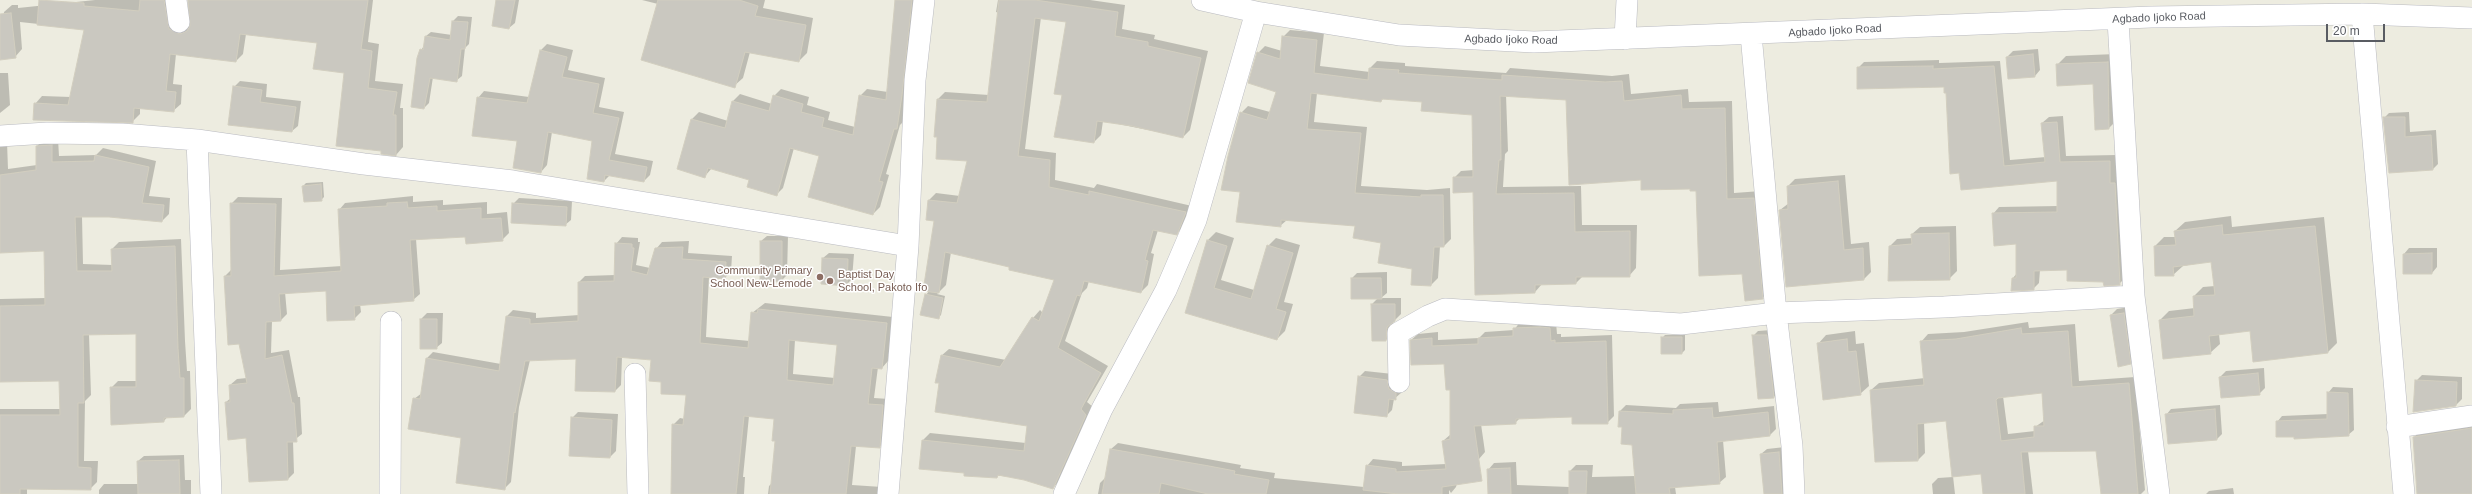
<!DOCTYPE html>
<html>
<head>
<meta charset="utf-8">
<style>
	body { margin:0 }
	#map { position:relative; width:2472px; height:494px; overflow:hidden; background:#edece0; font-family:Helvetica,sans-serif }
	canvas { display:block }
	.scale { position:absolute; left:2326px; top:24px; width:59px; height:18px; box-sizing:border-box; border:2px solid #595c62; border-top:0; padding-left:5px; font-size:12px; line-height:14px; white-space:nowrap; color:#595c62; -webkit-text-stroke:3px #fff; paint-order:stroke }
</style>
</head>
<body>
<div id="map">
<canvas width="2472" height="494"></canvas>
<div class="scale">20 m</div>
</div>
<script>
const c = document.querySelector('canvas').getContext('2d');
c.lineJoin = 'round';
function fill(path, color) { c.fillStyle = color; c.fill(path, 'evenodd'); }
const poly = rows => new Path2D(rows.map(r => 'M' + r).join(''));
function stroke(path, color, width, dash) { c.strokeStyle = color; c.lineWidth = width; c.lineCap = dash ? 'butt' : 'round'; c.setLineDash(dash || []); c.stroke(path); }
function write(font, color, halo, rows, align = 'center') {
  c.font = font + ' Helvetica,sans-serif'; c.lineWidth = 3; c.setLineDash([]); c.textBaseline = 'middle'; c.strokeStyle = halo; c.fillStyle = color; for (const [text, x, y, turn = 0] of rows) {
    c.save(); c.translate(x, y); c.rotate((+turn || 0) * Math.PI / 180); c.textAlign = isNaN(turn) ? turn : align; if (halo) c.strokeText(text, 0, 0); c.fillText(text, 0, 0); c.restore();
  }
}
const shadow = poly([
	[95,0,172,0,182,26,189,27,192,21,188,0,373,0,368,42,379,44,375,81,403,84,400,108,403,108,403,147,396,155,345,72,318,42,246,34,243,54,236,61,176,54,173,84,182,85,181,104,173,111,140,108,140,114,132,122,35,104,42,96,71,97,85,29,20,22,22,49,15,57,0,58,4,12,12,5,18,5,18,8],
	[497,0,519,0,515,23,509,28],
	[642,0,765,0,763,8,813,18,807,53,799,61,750,52,743,78,734,86,658,4],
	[896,0,917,0,904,121,900,125,886,174,889,175,880,207,873,214,820,155,794,148,783,188,776,195,751,179,712,168,705,176,678,169,692,119,699,112,728,121,733,101,740,94,772,104,774,96,781,89,809,97,807,105,830,112,828,120,855,127,860,96,867,89,888,92],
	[998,0,1090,0,1125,5,1122,29,1155,35,1154,39,1208,51,1190,130,1183,137,1103,121,1101,135,1094,142,1063,94,1067,21,1041,17,1025,149,1056,153,1055,180,1094,188,1097,184,1192,206,1183,227,1176,234,1158,230,1151,253,1154,254,1148,285,1141,292,1089,281,1087,288,1082,293,1065,341,1108,366,1087,402,1093,407,1060,480,1053,488,1029,479,965,472,923,440,930,433,1026,443,1028,425,940,383,941,356,949,349,1006,360,1033,318,1040,310,1043,313,1055,279,951,252,946,285,937,294,945,296,941,315,938,318,926,295,929,291,936,220,927,219,929,200,936,193,960,196,968,160,938,99,945,92,989,95,999,13,996,12],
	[458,16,472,17,469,44,465,48,462,76,457,80,433,77,429,103,424,108,421,50,424,46,426,36,431,32,452,35,453,21],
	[1290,30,1324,33,1320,66,1370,72,1370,68,1377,61,1405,63,1405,66,1506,73,1510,68,1612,76,1629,74,1631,94,1688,89,1689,102,1732,101,1734,193,1761,191,1769,291,1762,298,1743,273,1697,190,1642,179,1567,100,1506,95,1508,151,1505,154,1503,187,1581,186,1582,225,1637,225,1636,268,1629,276,1583,276,1576,283,1542,284,1535,292,1474,191,1454,178,1461,171,1474,170,1473,114,1423,101,1384,98,1381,101,1317,93,1314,122,1367,127,1361,186,1427,190,1450,188,1451,239,1444,246,1440,246,1438,278,1431,285,1382,242,1356,226,1287,220,1280,226,1241,191,1241,113,1248,106,1270,112,1277,91,1258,53,1265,46,1282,51,1283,37],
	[547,44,573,50,568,70,605,78,599,107,624,112,615,154,653,161,650,175,644,181,610,175,604,181,594,140,552,132,547,165,541,172,518,140,478,98,484,91,529,97,541,50],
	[2038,49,2040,70,2035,76,2007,57,2013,51],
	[2116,54,2117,120,2109,128,2094,83,2057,65,2066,56],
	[1939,60,1939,63,2000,61,2010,160,2046,157,2042,123,2049,117,2063,116,2066,156,2116,155,2116,177,2121,177,2125,278,2119,284,2068,269,2040,270,2039,283,2033,289,2013,278,2017,273,2017,243,1993,214,1999,207,2058,206,2058,180,1962,189,1945,86,1858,68,1864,62],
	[0,73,8,73,10,105,0,113],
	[240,81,267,84,266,97,301,101,298,126,292,131,229,124,234,87],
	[2409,112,2410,132,2436,130,2438,164,2433,169,2390,172,2384,118,2389,113],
	[44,139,58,139,59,156,96,155,103,148,156,161,149,196,170,198,169,214,162,221,109,216,82,216,83,264,113,265,112,249,119,242,181,239,185,341,187,371,190,371,191,409,184,416,168,416,164,421,111,388,118,381,137,381,137,333,89,334,91,395,85,401,84,461,98,461,97,482,90,489,27,488,27,494,0,494,0,409,61,409,60,380,0,381,0,299,46,298,45,250,0,252,0,142,7,142,8,169,37,165,37,146],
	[1845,175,1851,244,1869,242,1871,272,1864,279,1787,286,1780,210,1789,203,1788,186,1795,179],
	[323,182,324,197,321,200,303,186,306,183],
	[413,196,413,202,443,200,443,205,487,202,487,214,507,212,509,233,502,240,466,236,416,239,420,294,413,300,360,304,361,312,354,319,326,290,285,292,287,314,281,320,272,321,271,353,289,350,298,397,300,397,302,434,293,441,294,473,288,479,247,437,226,402,231,398,230,385,237,379,247,378,225,276,232,269,231,204,238,197,282,198,280,270,342,266,339,210,345,203],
	[519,198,572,201,571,220,565,225,513,204],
	[2231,216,2232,227,2324,217,2337,343,2328,352,2250,330,2219,334,2220,344,2210,353,2160,320,2169,311,2195,308,2194,296,2203,287,2215,286,2212,261,2183,266,2173,275,2155,246,2164,237,2176,237,2175,231,2185,222],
	[1956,226,1957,271,1949,279,1890,246,1897,239,1913,238,1912,234,1920,227],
	[1216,232,1234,238,1221,280,1254,290,1268,246,1276,238,1300,245,1284,302,1293,304,1285,331,1277,339,1187,312,1208,240],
	[767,236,788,236,787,275,781,281,761,241],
	[622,237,638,238,638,242,640,242,636,265,650,268,656,249,662,242,689,241,688,253,732,256,731,271,725,278,709,277,706,337,750,341,752,313,765,303,893,317,888,361,882,368,878,367,874,398,889,399,886,440,879,447,856,446,852,485,882,487,885,494,768,494,769,486,772,483,776,440,775,418,749,416,743,477,745,477,744,494,673,494,674,470,671,470,673,425,680,418,685,419,687,394,662,381,652,359,622,357,621,385,615,391,577,358,530,360,519,407,511,482,504,489,462,437,414,399,422,393,427,358,433,352,501,364,507,316,513,310,536,313,536,318,579,315,579,282,585,276,615,275,616,244],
	[795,340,838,344,835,378,793,374],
	[2409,248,2437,248,2437,267,2432,273,2404,254],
	[829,253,854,254,852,279,846,285,823,258],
	[1387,272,1387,293,1381,298,1401,298,1401,314,1393,322,1392,334,1386,340,1372,304,1378,298,1352,278,1357,273],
	[2130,307,2136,358,2130,364,2111,315,2117,309],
	[427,313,443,313,442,343,436,348,421,319],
	[1520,322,1556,322,1557,334,1561,334,1561,337,1612,335,1614,416,1607,423,1573,416,1520,418,1515,423,1481,424,1485,452,1479,459,1464,457,1456,487,1451,493,1449,490,1449,494,1098,494,1100,483,1106,477,1111,449,1118,443,1241,465,1240,468,1275,473,1274,478,1364,487,1367,466,1373,459,1402,462,1402,466,1446,464,1443,441,1451,434,1451,389,1445,363,1411,340,1418,334,1438,332,1438,340,1479,338,1485,332,1514,330],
	[2028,322,2029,328,2075,324,2079,381,2135,377,2145,490,2141,494,2102,494,2097,450,2028,451,2033,494,1984,494,1981,473,1953,476,1955,494,1933,494,1932,484,1938,478,1953,477,1947,419,1924,422,1925,453,1918,460,1871,390,1879,383,1925,378,1921,342,1928,334,1964,332],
	[2042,392,2045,420,2035,427,2035,431,2008,434,2003,396],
	[1771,330,1779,392,1774,397,1753,336,1758,331],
	[1855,331,1856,344,1864,343,1869,386,1860,394,1818,344,1826,335],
	[1665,335,1685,335,1685,350,1682,353,1662,338],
	[2264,368,2265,388,2259,394,2220,377,2226,371],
	[1365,371,1393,374,1402,387,1401,393,1394,399,1392,410,1386,416,1359,377],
	[2422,375,2462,377,2462,399,2456,405,2416,381],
	[2333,387,2353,388,2354,430,2348,435,2295,436,2277,422,2282,416,2328,414,2328,393],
	[1718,402,1719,412,1774,406,1776,429,1770,435,1723,440,1726,477,1719,483,1675,487,1676,494,1489,494,1488,470,1494,463,1516,462,1517,485,1570,487,1570,471,1576,465,1593,465,1592,477,1636,476,1633,444,1623,427,1620,411,1626,405,1676,408,1680,404],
	[2220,405,2222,434,2217,439,2166,415,2171,409],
	[578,412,618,414,616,451,610,457,572,418],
	[2472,423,2472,494,2418,494,2414,437,2421,431],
	[1785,447,1789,494,1765,494,1761,454,1767,449],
	[184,455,185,480,191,480,191,494,99,494,99,490,104,484,138,484,138,461,144,456],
	[2233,488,2234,494,2206,494,2209,491]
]);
const building = poly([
	[39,0,84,3,84,6,139,11,140,0,164,0,169,29,180,34,187,31,190,26,188,0,368,0,361,49,372,51,368,88,397,92,393,115,396,115,396,156,381,154,381,151,336,146,344,73,313,69,317,43,240,34,236,62,170,54,166,91,176,92,174,112,134,108,133,123,33,120,34,103,68,105,84,30,37,25,39,0],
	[496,0,515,0,509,29,492,26,496,0],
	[658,0,739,0,758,6,755,16,806,25,799,62,745,52,735,88,641,60,658,0],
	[895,0,912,0,902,95,897,129,894,129,879,181,883,182,873,215,808,197,819,156,790,148,777,196,747,187,749,180,708,168,705,178,677,169,691,119,725,128,732,101,769,111,773,95,803,104,801,112,824,118,822,127,853,135,859,95,886,100,895,0],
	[999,0,1035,0,1118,12,1115,36,1148,42,1148,46,1201,58,1183,138,1132,126,1097,121,1094,143,1054,137,1062,95,1054,94,1066,22,1035,18,1018,156,1050,160,1049,187,1089,195,1089,191,1186,212,1177,235,1153,230,1145,260,1148,261,1141,293,1084,281,1080,296,1077,295,1058,348,1101,373,1081,409,1086,415,1053,489,1024,480,998,475,997,478,964,476,964,473,919,469,922,440,1024,451,1027,426,935,412,939,383,935,383,941,355,1000,367,1032,317,1039,321,1054,280,1009,270,1009,267,945,252,939,293,923,291,934,221,926,220,928,200,957,203,967,161,936,159,937,137,934,137,937,99,987,102,999,0],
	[11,13,16,58,0,60,0,14,11,13],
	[452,21,468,22,465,49,461,49,457,82,430,78,424,109,411,107,417,58,420,49,423,50,425,36,450,40,452,21],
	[1282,36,1317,40,1314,73,1368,80,1369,68,1399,70,1398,73,1502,80,1502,75,1605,82,1622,81,1624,101,1681,95,1682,109,1725,108,1727,199,1754,198,1763,299,1745,301,1742,274,1699,276,1696,191,1690,191,1690,189,1641,190,1641,180,1569,185,1566,100,1500,96,1501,160,1499,160,1496,194,1574,193,1575,232,1630,231,1630,277,1576,277,1576,284,1535,285,1535,293,1475,295,1473,192,1453,193,1453,177,1473,177,1472,115,1421,111,1422,102,1382,99,1381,102,1311,93,1307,129,1361,133,1355,193,1421,197,1421,195,1443,195,1444,247,1434,247,1431,286,1411,285,1412,269,1378,263,1381,243,1353,238,1355,226,1281,220,1281,227,1236,222,1240,192,1221,190,1228,156,1240,112,1267,120,1276,92,1248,83,1257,52,1280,59,1282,36],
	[540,50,567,57,562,77,599,84,593,113,619,118,609,160,647,167,644,182,605,175,604,182,587,179,592,141,548,132,541,173,513,168,517,141,472,136,477,97,527,103,540,50],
	[2033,54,2035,77,2008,79,2006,57,2033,54],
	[2108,62,2109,129,2095,130,2093,84,2057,86,2056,64,2108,62],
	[1933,66,1933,69,1994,66,2004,166,2045,162,2041,123,2057,122,2060,162,2110,161,2110,183,2115,183,2120,285,2104,286,2103,282,2067,281,2067,270,2034,271,2034,290,2011,291,2012,278,2016,278,2016,244,1994,246,1992,213,2057,212,2057,181,1961,190,1959,173,1950,174,1946,93,1944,93,1944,87,1857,89,1857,67,1933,66],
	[233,86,262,90,260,102,296,107,292,132,228,125,233,86],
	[2383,117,2405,117,2405,137,2431,135,2433,170,2389,173,2383,117],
	[52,145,52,162,94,161,95,155,149,167,142,203,164,205,162,222,109,217,75,217,77,271,112,271,111,249,175,246,178,349,180,378,184,378,184,417,164,418,164,422,111,425,110,387,136,387,136,334,83,335,84,403,78,403,78,467,91,468,91,490,20,489,20,494,0,494,0,415,60,415,59,381,0,382,0,306,45,305,44,251,0,253,0,175,36,170,36,146,52,145],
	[1838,181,1844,250,1863,248,1864,280,1786,287,1779,210,1788,209,1787,186,1838,181],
	[321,184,322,201,304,202,302,186,321,184],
	[407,202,408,208,437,206,437,211,481,208,481,219,501,218,503,241,466,244,465,237,410,240,414,301,354,306,355,320,327,321,326,291,279,294,281,321,266,322,265,359,282,355,292,403,294,403,297,442,287,442,288,480,249,482,246,438,228,440,225,402,230,402,229,385,247,383,239,344,228,345,224,276,231,276,230,203,276,204,274,276,341,271,338,209,387,206,387,203,407,202],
	[512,203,567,207,566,226,511,223,512,203],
	[2222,225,2223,235,2315,226,2328,353,2253,362,2250,331,2209,336,2211,354,2163,359,2159,320,2194,316,2193,296,2215,295,2211,262,2173,267,2174,276,2155,276,2154,246,2176,245,2174,231,2222,225],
	[1949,233,1950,280,1888,281,1889,246,1912,244,1911,234,1949,233],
	[1207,240,1227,246,1214,288,1251,299,1267,245,1293,253,1276,309,1286,312,1277,340,1185,313,1207,240],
	[760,241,782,241,782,282,760,281,760,241],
	[615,243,632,244,632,248,634,248,631,271,647,275,655,248,683,247,682,259,726,262,725,279,703,277,700,343,748,348,751,312,757,313,758,309,887,323,882,369,872,368,868,404,883,405,880,448,851,446,846,494,770,494,775,441,772,441,774,419,744,416,736,494,671,494,672,424,683,425,686,395,661,394,661,382,649,381,651,360,617,357,615,392,575,391,576,359,525,361,515,413,514,412,505,490,456,483,461,438,408,429,413,398,420,399,426,358,499,371,506,316,530,319,530,324,578,321,578,282,614,281,615,243],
	[789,340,837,345,833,385,787,380,789,340],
	[2432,253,2432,274,2403,274,2403,254,2432,253],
	[822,258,848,259,847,286,821,284,822,258],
	[1351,278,1381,278,1382,299,1351,299,1351,278],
	[925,294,943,298,939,319,920,315,925,294],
	[1371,304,1395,304,1395,321,1387,327,1386,341,1372,341,1371,304],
	[2124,313,2131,364,2118,367,2110,315,2124,313],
	[420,319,437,319,437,349,420,349,420,319],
	[1540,327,1550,328,1551,341,1555,340,1555,343,1606,341,1608,424,1572,424,1572,417,1516,419,1516,424,1474,426,1482,481,1442,487,1442,494,1398,494,1363,490,1366,465,1396,469,1396,472,1446,469,1442,441,1450,439,1450,390,1446,390,1444,364,1411,365,1410,340,1432,338,1432,346,1478,344,1478,338,1513,336,1513,328,1540,327],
	[2021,328,2022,334,2068,331,2072,387,2129,383,2138,494,2101,494,2096,451,2021,452,2025,494,1983,494,1981,474,1952,477,1946,421,1917,424,1918,461,1875,462,1870,390,1924,385,1920,341,1956,339,2021,328],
	[2042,393,2044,426,2034,426,2034,437,2001,441,1996,400,1998,398,2042,393],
	[1752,335,1767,335,1774,398,1758,399,1752,335],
	[1661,337,1682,337,1682,354,1661,354,1661,337],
	[1847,339,1848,352,1856,351,1861,395,1823,400,1817,343,1847,339],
	[2258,373,2260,395,2221,398,2219,377,2258,373],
	[1358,376,1387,380,1389,389,1396,393,1396,400,1389,399,1387,417,1354,413,1358,376],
	[2415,380,2457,382,2456,406,2413,412,2415,380],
	[2327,392,2348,393,2349,436,2294,439,2294,437,2276,437,2276,421,2327,419,2327,392],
	[1712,408,1713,418,1768,412,1770,436,1717,442,1720,484,1669,488,1670,494,1636,494,1632,445,1621,444,1622,427,1618,427,1619,411,1673,414,1673,410,1712,408],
	[2215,409,2217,440,2168,444,2165,414,2215,409],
	[571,417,612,420,610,458,569,456,571,417],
	[2472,428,2472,494,2417,494,2413,437,2472,428],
	[1110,449,1209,466,1235,471,1234,474,1269,480,1266,494,1208,494,1161,483,1159,494,1102,494,1110,449],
	[1779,452,1782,494,1764,494,1760,454,1779,452],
	[179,460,180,494,138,494,137,461,179,460],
	[1510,468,1511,494,1488,494,1487,469,1510,468],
	[1569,471,1587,471,1586,494,1569,494,1569,471]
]);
const street = poly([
	[176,0,179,22],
	[1202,0,1256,12,1399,35,1534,42,2151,17,2362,14,2472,18],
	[2362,14,2404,494],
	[2118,20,2134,296,2159,494],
	[1751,34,1776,313,1792,446,1794,494],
	[1625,39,1627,0],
	[0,136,47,133,122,134,197,140,364,164,513,181,908,246],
	[197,140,211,494],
	[635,374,638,494],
	[1399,382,1398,333,1428,316,1445,309,1681,324,1776,313,1944,307,2134,296],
	[2397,427,2472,416],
	[390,494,391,322],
	[888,494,908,246,915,80,924,0],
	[1064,494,1102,409,1166,290,1196,220,1256,12]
]);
const markers = [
	[820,277,4,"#8d6e63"],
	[830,281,4,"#8d6e63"]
];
const streetNames = [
	["Agbado Ijoko Road",2159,18,-2],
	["Agbado Ijoko Road",1835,31,-3],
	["Agbado Ijoko Road",1511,40,1]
];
const educationNames = [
	["Community Primary",812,271],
	["School New-Lemode",812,284],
	["Baptist Day",838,275,"left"],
	["School, Pakoto Ifo",838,288,"left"]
];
fill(shadow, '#0003');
fill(building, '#cac8c0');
stroke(building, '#d2cebf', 1);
stroke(street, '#b9bac0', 22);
stroke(street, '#fff', 21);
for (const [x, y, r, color] of markers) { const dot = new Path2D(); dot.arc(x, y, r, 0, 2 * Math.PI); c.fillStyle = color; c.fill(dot); stroke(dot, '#fff', 1.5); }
write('11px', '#595c62', '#fff', streetNames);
write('11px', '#785e54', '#fff', educationNames, 'right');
</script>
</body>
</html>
